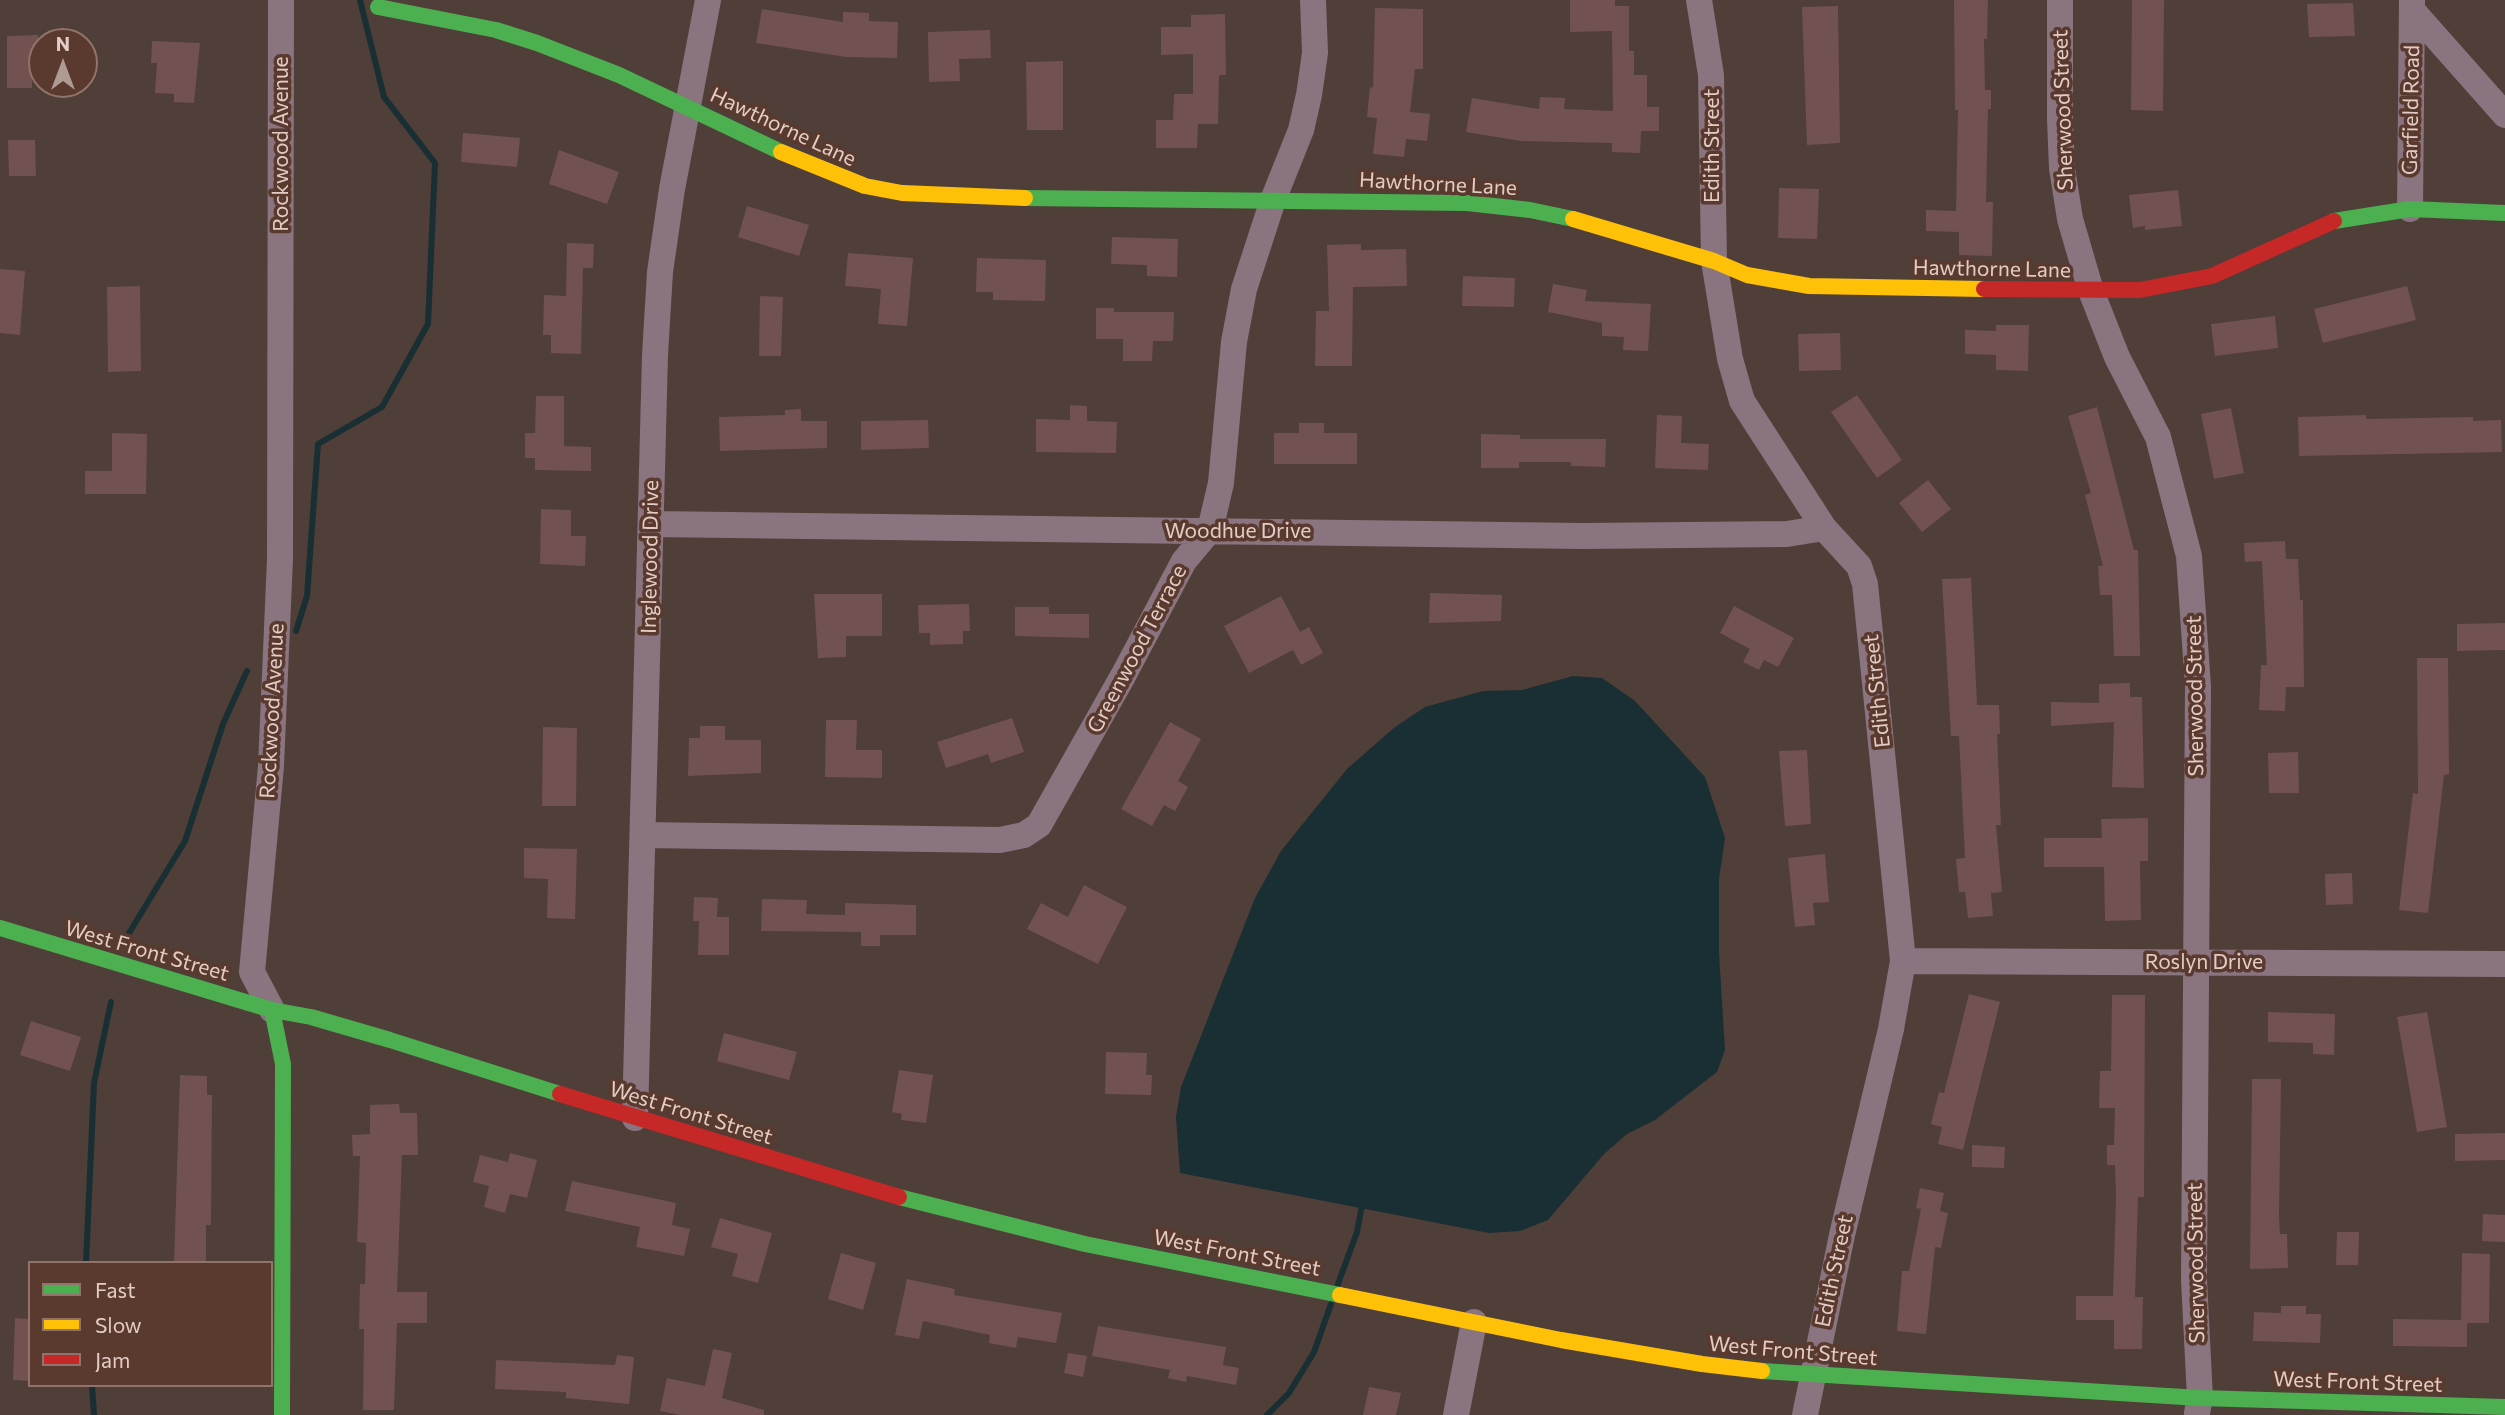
<!DOCTYPE html>
<html>
<head>
<meta charset="utf-8">
<style>
	body { margin:0 }
	#map { position:relative; width:2505px; height:1415px; overflow:hidden; background:#503e38; font-family:Commissioner,sans-serif }
	canvas { display:block }
	.legend { position:absolute; left:28px; top:1261px; width:245px; height:126px; box-sizing:border-box; background:#5a392e; border:2px solid #90746b; margin:0; padding:9px 12px; list-style:none; font-size:21px; color:#e2cdc6 }
	.legend li { display:flex; align-items:center; gap:14px; height:35px }
	.legend b { width:35px; border:2px solid #90746b }
	.north { position:absolute; left:28px; top:28px; width:70px; height:70px; box-sizing:border-box; background:#5a392e; border:2px solid #90746b; border-radius:50%; rotate:0deg; font-size:19px; font-weight:700; line-height:28px; text-align:center; color:#e2cdc6 }
	.north::after { content:''; display:block; margin:auto; width:24px; height:32px; background:#af9b94; clip-path:polygon(50% 0,100% 100%,50% 72%,0 100%) }
</style>
</head>
<body>
<div id="map">
<canvas width="2505" height="1415"></canvas>
<ul class="legend">
<li><b style="height:9px;background:#4caf50"></b>Fast</li>
<li><b style="height:9px;background:#ffc107"></b>Slow</li>
<li><b style="height:9px;background:#c62828"></b>Jam</li>
</ul>
<div class="north">N</div>
</div>
<script>
const c = document.querySelector('canvas').getContext('2d');
c.lineJoin = 'round';
function fill(path, color) { c.fillStyle = color; c.fill(path, 'evenodd'); }
const poly = rows => new Path2D(rows.map(r => 'M' + r).join(''));
function stroke(path, color, width, dash) { c.strokeStyle = color; c.lineWidth = width; c.lineCap = dash ? 'butt' : 'round'; c.setLineDash(dash || []); c.stroke(path); }
function write(font, color, halo, rows, align = 'center') {
  c.font = font + ' Commissioner,sans-serif'; c.lineWidth = 7; c.setLineDash([]); c.textBaseline = 'middle'; c.strokeStyle = halo; c.fillStyle = color; for (const [text, x, y, turn = 0] of rows) {
    c.save(); c.translate(x, y); c.rotate((+turn || 0) * Math.PI / 180); c.textAlign = isNaN(turn) ? turn : align; if (halo) c.strokeText(text, 0, 0); c.fillText(text, 0, 0); c.restore();
  }
}
const water = poly([
	[1573,676,1602,678,1635,701,1705,777,1725,838,1719,879,1719,953,1725,1050,1717,1072,1655,1120,1627,1134,1604,1154,1548,1220,1520,1231,1489,1233,1180,1173,1176,1117,1181,1087,1255,898,1281,851,1347,769,1395,727,1425,707,1483,691,1522,690]
]);
const stream = poly([
	[296,631,307,596,318,444,382,407,428,324,435,163,384,97,360,0],
	[123,943,185,841,223,724,247,671],
	[86,1263,94,1083,111,1002],
	[1338,1284,1357,1232,1363,1200],
	[92,1385,94,1415],
	[1267,1415,1289,1393,1314,1352,1331,1304]
]);
const building = poly([
	[1570,0,1615,0,1615,6,1629,6,1629,51,1634,51,1634,75,1647,75,1647,107,1659,107,1659,131,1641,131,1640,153,1612,152,1612,143,1521,141,1466,132,1472,98,1539,109,1540,97,1565,98,1564,109,1613,111,1612,31,1570,32],
	[1954,0,1988,0,1987,39,1984,39,1985,90,1991,90,1991,109,1988,109,1986,202,1993,202,1992,256,1959,255,1959,232,1926,231,1926,210,1956,211,1958,110,1955,110],
	[2132,0,2164,0,2163,111,2131,110],
	[2353,3,2355,36,2309,37,2307,4],
	[1838,6,1840,143,1807,145,1802,7],
	[1375,8,1423,9,1423,69,1415,69,1410,112,1430,114,1427,141,1406,139,1404,157,1373,154,1377,118,1367,117,1370,87,1373,88],
	[762,9,843,22,843,12,869,13,869,21,898,22,897,58,846,57,756,43],
	[1225,14,1226,75,1219,75,1218,124,1198,124,1197,148,1156,148,1156,120,1173,120,1174,94,1193,94,1193,54,1161,55,1161,27,1191,27,1191,15],
	[990,30,991,58,959,59,960,81,929,82,928,32],
	[38,35,38,45,42,45,42,65,32,65,32,88,7,88,7,36],
	[152,41,200,43,194,103,174,102,174,94,155,93,157,63,151,63],
	[1063,61,1063,130,1027,130,1026,62],
	[463,133,520,138,517,167,461,162],
	[8,140,35,140,36,176,9,176],
	[559,150,619,172,607,204,549,184],
	[1779,188,1819,189,1817,239,1778,238],
	[2178,190,2182,226,2145,230,2145,226,2133,228,2129,195],
	[747,206,809,225,799,256,738,237],
	[1112,237,1178,239,1177,277,1147,276,1147,265,1111,264],
	[567,243,594,244,593,268,583,268,581,354,551,353,551,335,543,335,544,295,566,296],
	[1361,244,1361,250,1406,249,1407,286,1353,287,1352,366,1315,366,1316,311,1329,311,1327,245],
	[848,253,913,258,907,326,878,324,881,289,845,286],
	[977,258,1046,260,1045,301,993,300,993,292,976,292],
	[0,269,25,271,20,335,0,333],
	[1463,276,1515,278,1514,307,1462,306],
	[1553,284,1587,290,1585,301,1651,304,1648,351,1623,350,1624,337,1602,336,1602,323,1548,312],
	[140,286,141,371,108,372,107,287],
	[2407,286,2416,320,2323,343,2314,309],
	[760,296,783,297,781,356,759,356],
	[1096,308,1114,308,1114,312,1174,312,1173,341,1153,341,1152,361,1123,361,1123,339,1096,339],
	[2275,316,2278,348,2215,356,2211,324],
	[1996,325,2029,325,2028,371,1996,370,1996,355,1965,354,1965,330,1996,331],
	[1840,333,1841,370,1799,371,1798,334],
	[1857,395,1902,460,1877,478,1831,412],
	[536,396,564,396,564,446,591,447,591,471,535,470,535,458,525,458,525,433,535,433],
	[1070,405,1087,406,1087,421,1117,422,1116,453,1036,452,1036,419,1070,420],
	[2097,407,2134,550,2138,550,2140,656,2114,656,2112,595,2100,595,2098,566,2103,566,2085,495,2091,493,2068,416],
	[2231,408,2244,473,2214,479,2201,414],
	[801,409,801,421,827,421,827,448,720,451,719,417,785,415,785,410],
	[1657,415,1682,416,1681,443,1709,444,1708,470,1655,468],
	[2366,415,2366,419,2473,417,2473,421,2501,420,2502,452,2299,456,2298,417],
	[928,420,929,448,861,450,861,421],
	[1299,423,1324,423,1324,433,1357,433,1357,464,1274,464,1274,433,1299,433],
	[112,433,147,434,146,494,85,494,85,471,112,471],
	[1481,434,1520,435,1520,439,1606,439,1605,467,1571,466,1571,462,1519,462,1519,468,1481,468],
	[1928,480,1951,509,1922,532,1899,503],
	[541,509,571,510,571,536,586,536,585,566,540,564],
	[2285,541,2286,559,2298,559,2300,600,2303,600,2304,687,2286,687,2285,711,2259,710,2261,665,2267,665,2262,561,2245,562,2244,543],
	[1971,578,1977,705,1999,705,2000,734,1997,734,2001,825,1996,825,2002,892,1991,893,1993,916,1968,918,1965,892,1959,892,1956,859,1965,858,1959,736,1951,736,1942,579],
	[1430,593,1502,595,1501,621,1429,623],
	[814,594,882,594,882,636,846,636,846,657,818,658],
	[1281,596,1300,632,1309,627,1323,653,1301,665,1293,650,1249,673,1224,626],
	[969,604,970,631,963,631,963,644,930,645,930,633,919,633,918,605],
	[1734,606,1794,638,1778,667,1764,660,1759,670,1743,662,1750,649,1720,633],
	[1015,607,1049,607,1049,614,1089,614,1089,638,1015,636],
	[2505,623,2505,650,2457,651,2457,624],
	[2417,658,2448,658,2449,774,2444,775,2428,913,2399,910,2413,793,2418,794],
	[2130,683,2130,697,2142,697,2144,788,2112,787,2114,722,2051,726,2051,702,2099,703,2099,684],
	[1012,718,1024,752,991,763,988,754,946,768,937,742],
	[826,720,857,720,856,750,882,750,882,778,825,777],
	[1170,722,1201,739,1178,781,1188,787,1175,811,1164,805,1152,826,1121,809],
	[700,726,725,726,725,740,761,740,761,773,688,776,689,738,700,738],
	[543,727,577,728,576,806,542,806],
	[1807,750,1811,824,1785,826,1779,751],
	[2298,752,2299,793,2269,793,2268,753],
	[2148,818,2148,861,2140,861,2141,920,2105,921,2104,867,2044,867,2044,838,2102,838,2101,819],
	[524,848,577,849,575,919,547,918,548,879,524,878],
	[1825,854,1829,902,1813,903,1815,925,1795,927,1788,858],
	[2352,873,2353,904,2326,905,2325,874],
	[1084,885,1127,907,1098,964,1027,929,1041,903,1068,917],
	[694,897,718,898,717,917,729,917,729,955,698,955,699,921,693,921],
	[762,899,807,900,806,914,845,915,845,903,916,905,916,935,880,935,880,946,861,946,861,932,761,931],
	[1969,994,2000,1002,1963,1150,1938,1144,1942,1127,1931,1124,1939,1092,1944,1093],
	[2112,995,2145,995,2144,1197,2138,1197,2135,1297,2143,1297,2142,1349,2114,1349,2114,1320,2076,1320,2076,1296,2113,1296,2116,1197,2115,1165,2107,1165,2107,1145,2114,1145,2115,1108,2099,1108,2100,1071,2111,1071],
	[2268,1012,2335,1014,2334,1055,2313,1054,2313,1043,2268,1042],
	[2427,1012,2447,1127,2417,1132,2397,1017],
	[31,1021,81,1037,70,1071,20,1055],
	[724,1033,797,1052,789,1080,717,1061],
	[1106,1052,1147,1053,1146,1075,1152,1075,1151,1095,1105,1094],
	[899,1070,933,1075,926,1123,901,1120,902,1114,892,1112],
	[180,1075,207,1076,207,1095,212,1095,211,1225,206,1225,206,1263,174,1263],
	[2252,1079,2281,1079,2279,1216,2280,1234,2287,1234,2288,1268,2250,1269],
	[399,1104,400,1113,417,1113,418,1155,402,1155,397,1292,427,1292,427,1323,397,1323,394,1410,363,1410,364,1329,359,1329,360,1284,365,1284,366,1243,357,1242,360,1156,353,1156,352,1135,370,1134,370,1105],
	[2505,1133,2505,1160,2455,1161,2455,1134],
	[1972,1145,2005,1147,2004,1168,1972,1167],
	[510,1153,537,1160,527,1198,510,1194,505,1213,484,1207,489,1186,473,1182,480,1155,508,1162],
	[572,1181,676,1203,672,1225,690,1229,684,1256,636,1247,640,1227,565,1211],
	[1920,1188,1944,1193,1940,1211,1948,1213,1941,1248,1935,1247,1926,1334,1897,1331,1902,1271,1909,1271,1921,1209,1916,1208],
	[2483,1214,2505,1215,2505,1242,2482,1241],
	[720,1218,772,1233,758,1283,732,1276,738,1254,711,1247],
	[2337,1232,2359,1232,2358,1265,2336,1265],
	[841,1253,876,1263,863,1310,828,1299],
	[2462,1253,2490,1254,2489,1323,2467,1323,2467,1347,2393,1346,2393,1319,2461,1320],
	[907,1279,955,1289,954,1295,1062,1313,1056,1343,1018,1337,1016,1348,989,1343,990,1335,923,1321,919,1339,895,1335],
	[2281,1306,2306,1306,2306,1314,2321,1314,2320,1343,2253,1341,2254,1312,2281,1313],
	[15,1318,30,1319,30,1381,13,1380],
	[1098,1326,1226,1347,1223,1365,1239,1368,1236,1385,1187,1376,1186,1382,1168,1378,1170,1370,1092,1356],
	[713,1349,732,1353,722,1398,764,1410,764,1415,680,1415,660,1411,667,1378,705,1386],
	[1068,1353,1087,1356,1083,1377,1064,1373],
	[617,1355,634,1357,629,1404,566,1398,566,1392,495,1389,496,1360,615,1365],
	[1369,1387,1401,1393,1396,1415,1363,1415]
]);
const street = poly([
	[1699,0,1711,75,1714,261,1730,359,1742,401,1824,528,1859,566,1865,584,1903,961,1891,1029,1842,1235,1805,1415],
	[2060,0,2060,119,2062,168,2070,219,2091,291,2117,357,2158,437,2189,556,2198,687,2194,1280,2200,1398,2197,1413],
	[2412,10,2505,115],
	[2410,209,2412,0],
	[652,524,1583,536,1787,534,1824,528],
	[643,835,1000,840,1024,835,1039,825,1123,676,1184,561,1210,530,1221,483,1234,342,1244,289,1273,200,1301,130,1309,95,1315,53,1313,0],
	[1903,961,2505,964],
	[272,1010,252,972,271,766,280,559,281,0],
	[635,1118,655,355,660,272,672,189,708,0],
	[1456,1415,1474,1322]
]);
const fast = poly([
	[378,7,496,30,537,43,619,75,781,152],
	[1025,198,1467,203,1530,210,1573,219],
	[2334,221,2410,209,2505,213],
	[0,928,272,1010,311,1017,390,1040,560,1094],
	[272,1010,283,1064,282,1415],
	[899,1197,1085,1244,1340,1295],
	[1762,1371,2200,1398,2505,1407]
]);
const slow = poly([
	[781,152,865,186,902,193,1025,198],
	[1573,219,1714,261,1747,275,1809,286,1984,289],
	[1340,1295,1561,1340,1702,1364,1762,1371]
]);
const jam = poly([
	[1984,289,2140,290,2212,276,2334,221],
	[560,1094,899,1197]
]);
const streetNames = [
	["Sherwood Street",2063,110,-92],
	["Garfield Road",2411,110,-89],
	["Hawthorne Lane",783,127,25],
	["Rockwood Avenue",281,144,-90],
	["Edith Street",1712,146,-90],
	["Hawthorne Lane",1438,184,3],
	["Hawthorne Lane",1992,269,1],
	["Woodhue Drive",1238,531],
	["Inglewood Drive",650,557,-89],
	["Greenwood Terrace",1137,649,-62],
	["Edith Street",1877,691,-96],
	["Sherwood Street",2195,696,-91],
	["Rockwood Avenue",272,711,-87],
	["West Front Street",147,951,16],
	["Roslyn Drive",2204,962],
	["West Front Street",691,1113,17],
	["West Front Street",1237,1253,11],
	["Sherwood Street",2196,1263,-91],
	["Edith Street",1834,1271,-78],
	["West Front Street",1793,1351,5],
	["West Front Street",2358,1382,2]
];
fill(water, '#1a2f34');
stroke(stream, '#1a2f34', 6);
fill(building, '#725251');
stroke(street, '#89747f', 26);
stroke(fast, '#4caf50', 16);
stroke(slow, '#ffc107', 16);
stroke(jam, '#c62828', 16);
write('21px', '#e2cdc6', '#5a392e', streetNames);
</script>
</body>
</html>
